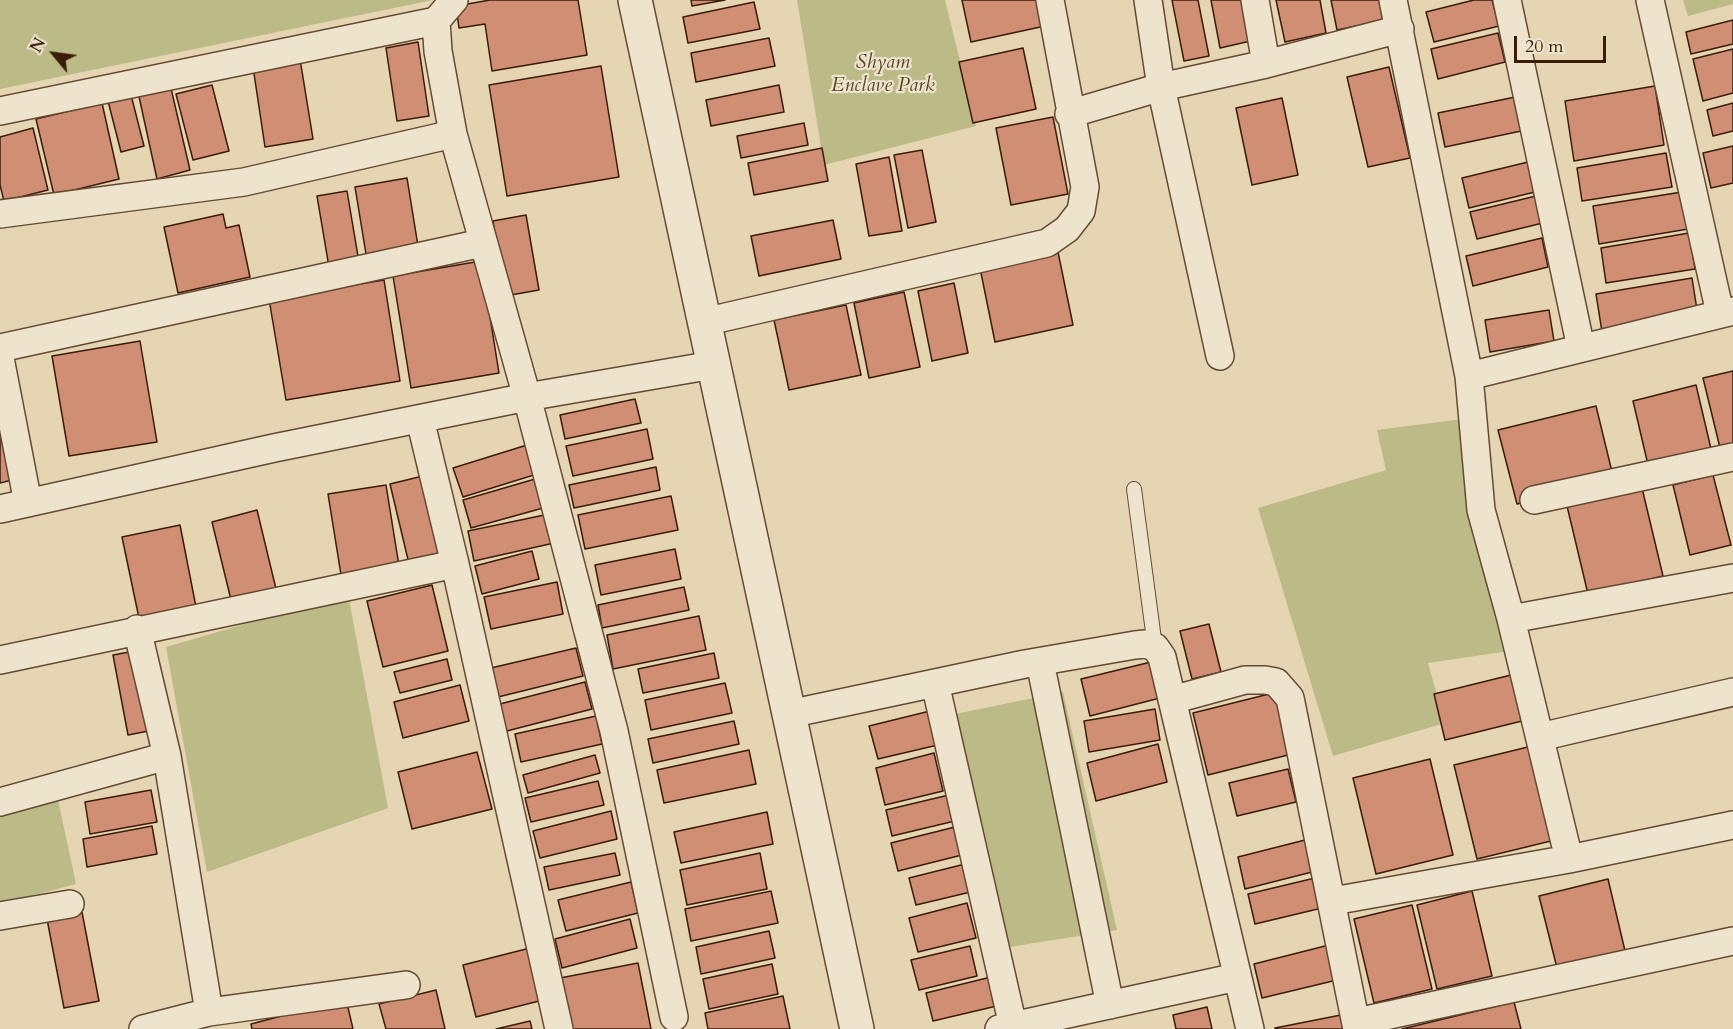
<!DOCTYPE html>
<html>
<head>
<meta charset="utf-8">
<style>
	body { margin:0 }
	#map { position:relative; width:1733px; height:1029px; overflow:hidden; background:#e5d5b3; font-family:Cardo,serif }
	canvas { display:block }
	.north { position:absolute; left:24px; top:24px; width:60px; height:60px; -webkit-text-stroke:4px #eee4ce; paint-order:stroke; rotate:299deg; font-size:16px; font-weight:700; line-height:24px; text-align:center; color:#3a1c08 }
	.north::after { content:''; display:block; margin:auto; width:21px; height:27px; background:#3a1c08; clip-path:polygon(50% 0,100% 100%,50% 72%,0 100%) }
	.scale { position:absolute; left:1514px; top:36px; width:92px; height:27px; box-sizing:border-box; border:3px solid #3a1c08; border-top:0; padding-left:8px; font-size:18px; line-height:21px; white-space:nowrap; color:#3a1c08; -webkit-text-stroke:4px #eee4ce; paint-order:stroke }
</style>
</head>
<body>
<div id="map">
<canvas width="1733" height="1029"></canvas>
<div class="north">N</div>
<div class="scale">20 m</div>
</div>
<script>
const c = document.querySelector('canvas').getContext('2d');
c.lineJoin = 'round';
function fill(path, color) { c.fillStyle = color; c.fill(path, 'evenodd'); }
const poly = rows => new Path2D(rows.map(r => 'M' + r).join(''));
function stroke(path, color, width, dash) { c.strokeStyle = color; c.lineWidth = width; c.lineCap = dash ? 'butt' : 'round'; c.setLineDash(dash || []); c.stroke(path); }
function write(font, color, halo, rows, align = 'center') {
  c.font = font + ' Cardo,serif'; c.lineWidth = 4.5; c.setLineDash([]); c.textBaseline = 'middle'; c.strokeStyle = halo; c.fillStyle = color; for (const [text, x, y, turn = 0] of rows) {
    c.save(); c.translate(x, y); c.rotate((+turn || 0) * Math.PI / 180); c.textAlign = isNaN(turn) ? turn : align; if (halo) c.strokeText(text, 0, 0); c.fillText(text, 0, 0); c.restore();
  }
}
const green = poly([
	[0,0,433,0,0,89],
	[797,0,945,0,976,126,824,165],
	[1683,0,1733,0,1733,4,1688,16],
	[1470,418,1523,649,1428,663,1445,723,1333,756,1258,508,1386,470,1377,430],
	[348,594,388,808,207,872,166,647],
	[1063,692,1117,930,1009,947,950,715],
	[57,795,76,884,0,904,0,807]
]);
const building = poly([
	[490,0,578,0,587,55,492,71,485,24,459,28,456,6,490,0],
	[691,0,725,0,692,6,691,0],
	[962,0,1039,0,1045,26,971,42,962,0],
	[1172,0,1198,0,1209,56,1184,61,1172,0],
	[1211,0,1247,0,1255,40,1220,48,1211,0],
	[1276,0,1320,0,1326,33,1285,42,1276,0],
	[1331,0,1386,0,1390,19,1337,30,1331,0],
	[1474,0,1492,0,1499,26,1434,42,1426,12,1474,0],
	[754,2,760,29,688,43,683,17,754,2],
	[1733,20,1733,44,1691,54,1686,32,1733,20],
	[1498,33,1505,62,1438,79,1431,49,1498,33],
	[769,38,775,66,696,82,691,53,769,38],
	[418,42,429,116,397,121,386,48,418,42],
	[1023,48,1036,109,973,123,959,62,1023,48],
	[1733,49,1733,93,1703,101,1693,59,1733,49],
	[300,59,313,139,265,147,253,67,300,59],
	[601,66,619,177,507,196,489,85,601,66],
	[1389,67,1410,158,1368,167,1347,77,1389,67],
	[170,84,190,170,157,179,138,92,170,84],
	[212,85,229,151,193,160,176,94,212,85],
	[779,85,784,112,711,126,706,100,779,85],
	[1655,86,1664,145,1574,161,1565,101,1655,86],
	[130,91,144,146,121,152,107,97,130,91],
	[1520,96,1526,130,1445,147,1438,113,1520,96],
	[1282,98,1298,175,1252,185,1236,108,1282,98],
	[102,103,119,179,54,195,36,119,102,103],
	[1733,103,1733,131,1713,136,1707,110,1733,103],
	[1053,117,1068,194,1011,205,996,128,1053,117],
	[804,123,808,145,741,158,737,136,804,123],
	[33,128,48,190,4,201,0,185,0,137,33,128],
	[1733,146,1733,183,1711,188,1703,153,1733,146],
	[822,148,828,181,754,195,748,163,822,148],
	[922,150,936,222,908,228,894,155,922,150],
	[1666,153,1672,187,1582,201,1577,168,1666,153],
	[889,157,902,231,869,236,856,164,889,157],
	[1528,162,1535,192,1469,208,1462,178,1528,162],
	[407,178,418,246,366,254,355,187,407,178],
	[347,191,359,262,329,267,317,196,347,191],
	[1682,192,1688,229,1599,244,1593,206,1682,192],
	[1540,195,1547,222,1477,239,1470,212,1540,195],
	[223,214,226,228,239,225,250,277,178,293,164,227,223,214],
	[526,215,539,290,505,296,493,221,526,215],
	[833,220,841,259,759,276,751,236,833,220],
	[1689,233,1695,269,1606,283,1601,248,1689,233],
	[1542,238,1548,267,1473,286,1466,256,1542,238],
	[1058,252,1073,325,995,342,980,268,1058,252],
	[481,261,499,373,411,388,393,276,481,261],
	[1692,278,1698,316,1602,332,1596,294,1692,278],
	[384,280,400,381,286,400,269,299,384,280],
	[954,283,968,353,932,361,918,291,954,283],
	[904,292,920,367,869,378,854,303,904,292],
	[846,305,861,375,789,390,774,320,846,305],
	[1549,310,1554,341,1490,352,1485,320,1549,310],
	[140,341,157,442,69,456,52,356,140,341],
	[1733,371,1733,454,1722,456,1703,378,1733,371],
	[1696,385,1712,453,1649,469,1633,401,1696,385],
	[635,399,641,423,565,439,560,415,635,399],
	[1596,406,1614,480,1517,504,1498,430,1596,406],
	[0,413,16,479,0,483,0,413],
	[647,429,653,459,573,476,566,446,647,429],
	[527,445,537,474,463,497,453,468,527,445],
	[656,467,660,490,574,508,569,485,656,467],
	[427,475,448,558,410,568,390,484,427,475],
	[1713,475,1731,545,1690,555,1673,485,1713,475],
	[535,479,543,508,471,528,463,500,535,479],
	[386,485,400,572,342,581,328,494,386,485],
	[1642,488,1663,576,1588,594,1567,506,1642,488],
	[671,496,678,530,585,549,578,515,671,496],
	[257,510,277,593,232,604,212,522,257,510],
	[549,514,554,543,474,561,468,531,549,514],
	[180,525,197,612,140,623,122,537,180,525],
	[675,549,681,579,601,595,595,565,675,549],
	[532,551,539,579,482,594,475,566,532,551],
	[557,582,563,614,491,629,484,597,557,582],
	[432,585,448,651,383,667,367,601,432,585],
	[684,587,689,610,602,628,598,605,684,587],
	[699,616,706,650,613,669,607,635,699,616],
	[1209,624,1221,672,1192,679,1180,631,1209,624],
	[576,648,583,676,498,697,491,668,576,648],
	[140,650,154,730,128,735,113,655,140,650],
	[714,653,719,678,643,693,638,669,714,653],
	[447,659,452,680,400,693,394,672,447,659],
	[1151,662,1160,698,1090,716,1081,679,1151,662],
	[1511,675,1522,721,1445,740,1434,694,1511,675],
	[585,682,592,709,503,732,496,705,585,682],
	[725,683,732,713,651,730,645,700,725,683],
	[460,685,469,721,403,738,394,702,460,685],
	[1281,691,1296,753,1208,775,1193,713,1281,691],
	[1155,709,1160,740,1089,752,1084,721,1155,709],
	[934,710,942,744,878,759,869,726,934,710],
	[596,716,602,744,521,762,515,734,596,716],
	[734,721,739,744,653,763,648,739,734,721],
	[1158,744,1167,782,1096,801,1087,763,1158,744],
	[1532,746,1555,840,1477,859,1454,765,1532,746],
	[749,750,756,784,664,803,657,770,749,750],
	[477,752,492,809,412,829,398,772,477,752],
	[934,753,943,791,885,805,876,768,934,753],
	[595,755,600,773,528,793,523,775,595,755],
	[1430,759,1453,855,1376,874,1353,778,1430,759],
	[1288,769,1296,802,1237,816,1229,783,1288,769],
	[598,781,604,805,531,822,525,798,598,781],
	[151,790,157,822,90,834,85,802,151,790],
	[953,794,959,820,892,836,886,810,953,794],
	[611,811,617,839,540,858,533,831,611,811],
	[767,812,773,844,681,863,674,832,767,812],
	[963,825,970,853,898,871,891,843,963,825],
	[152,826,157,854,87,867,83,839,152,826],
	[1305,840,1312,872,1245,889,1238,857,1305,840],
	[615,853,620,875,549,890,544,867,615,853],
	[760,853,767,889,687,905,680,870,760,853],
	[973,862,979,890,916,905,909,878,973,862],
	[1315,878,1322,908,1255,924,1248,894,1315,878],
	[1608,879,1626,955,1558,972,1539,896,1608,879],
	[631,882,638,913,566,931,558,900,631,882],
	[771,891,778,923,691,941,685,909,771,891],
	[1472,891,1492,976,1437,989,1417,905,1472,891],
	[967,903,976,938,918,952,909,918,967,903],
	[1412,905,1432,989,1374,1003,1354,919,1412,905],
	[82,912,99,1001,64,1008,47,919,82,912],
	[630,919,637,948,562,968,555,939,630,919],
	[769,931,775,958,701,974,696,947,769,931],
	[1329,945,1337,980,1262,998,1254,964,1329,945],
	[970,946,977,976,919,990,911,960,970,946],
	[530,948,543,1000,476,1017,463,965,530,948],
	[638,963,651,1029,570,1029,560,978,638,963],
	[772,964,778,994,709,1009,703,979,772,964],
	[995,976,1001,1005,933,1021,926,993,995,976],
	[436,990,445,1029,386,1029,379,1004,436,990],
	[783,996,790,1029,708,1029,705,1013,783,996],
	[346,999,353,1029,252,1029,251,1024,346,999],
	[1514,1002,1521,1029,1402,1029,1514,1002],
	[1207,1007,1212,1029,1176,1029,1173,1015,1207,1007],
	[1341,1015,1345,1029,1275,1029,1275,1028,1341,1015],
	[530,1021,532,1029,496,1029,530,1021]
]);
const service = poly([
	[1134,489,1155,647]
]);
const minor = poly([
	[454,0,436,21,438,51,453,134,527,397,614,731,674,1017],
	[1148,0,1161,87,1220,356],
	[1255,0,1266,64],
	[1393,0,1469,376,1481,510,1511,619],
	[1507,0,1581,348],
	[1650,0,1720,313],
	[0,111,436,21],
	[1069,114,1161,87,1266,64,1400,29],
	[0,214,244,182,453,134],
	[704,322,1047,243,1067,229,1081,211,1085,187,1050,0],
	[0,348,482,243],
	[0,358,28,503],
	[1469,376,1733,311],
	[420,419,455,564,559,1029],
	[1534,500,1733,457],
	[0,509,274,448,527,397,713,365],
	[137,629,167,756,209,1012],
	[0,660,455,564],
	[1040,662,1110,1005],
	[935,683,1013,1026],
	[1172,700,1245,680,1265,680,1276,682,1290,698,1357,1029],
	[789,714,1025,664,1135,645,1145,644,1155,647,1162,657,1250,1029],
	[1540,737,1733,692],
	[0,802,167,756],
	[1569,859,1511,619,1733,578],
	[1333,901,1569,859,1733,825],
	[0,916,70,904],
	[1357,1022,1733,941],
	[143,1029,209,1012,406,985],
	[999,1029,1237,977]
]);
const tertiary = poly([
	[635,0,857,1029]
]);
const parkNames = [
	["Shyam",883,63],
	["Enclave Park",883,86]
];
fill(green, '#bcbb88');
fill(building, '#d08e74');
stroke(building, '#3a1c08', 1.5);
stroke(service, '#654a33', 16);
stroke(minor, '#654a33', 30);
stroke(tertiary, '#654a33', 36);
stroke(service, '#eee4ce', 14);
stroke(minor, '#eee4ce', 27);
stroke(tertiary, '#eee4ce', 33);
write('italic 20px', '#5a4428', '#eee4ce', parkNames);
</script>
</body>
</html>
